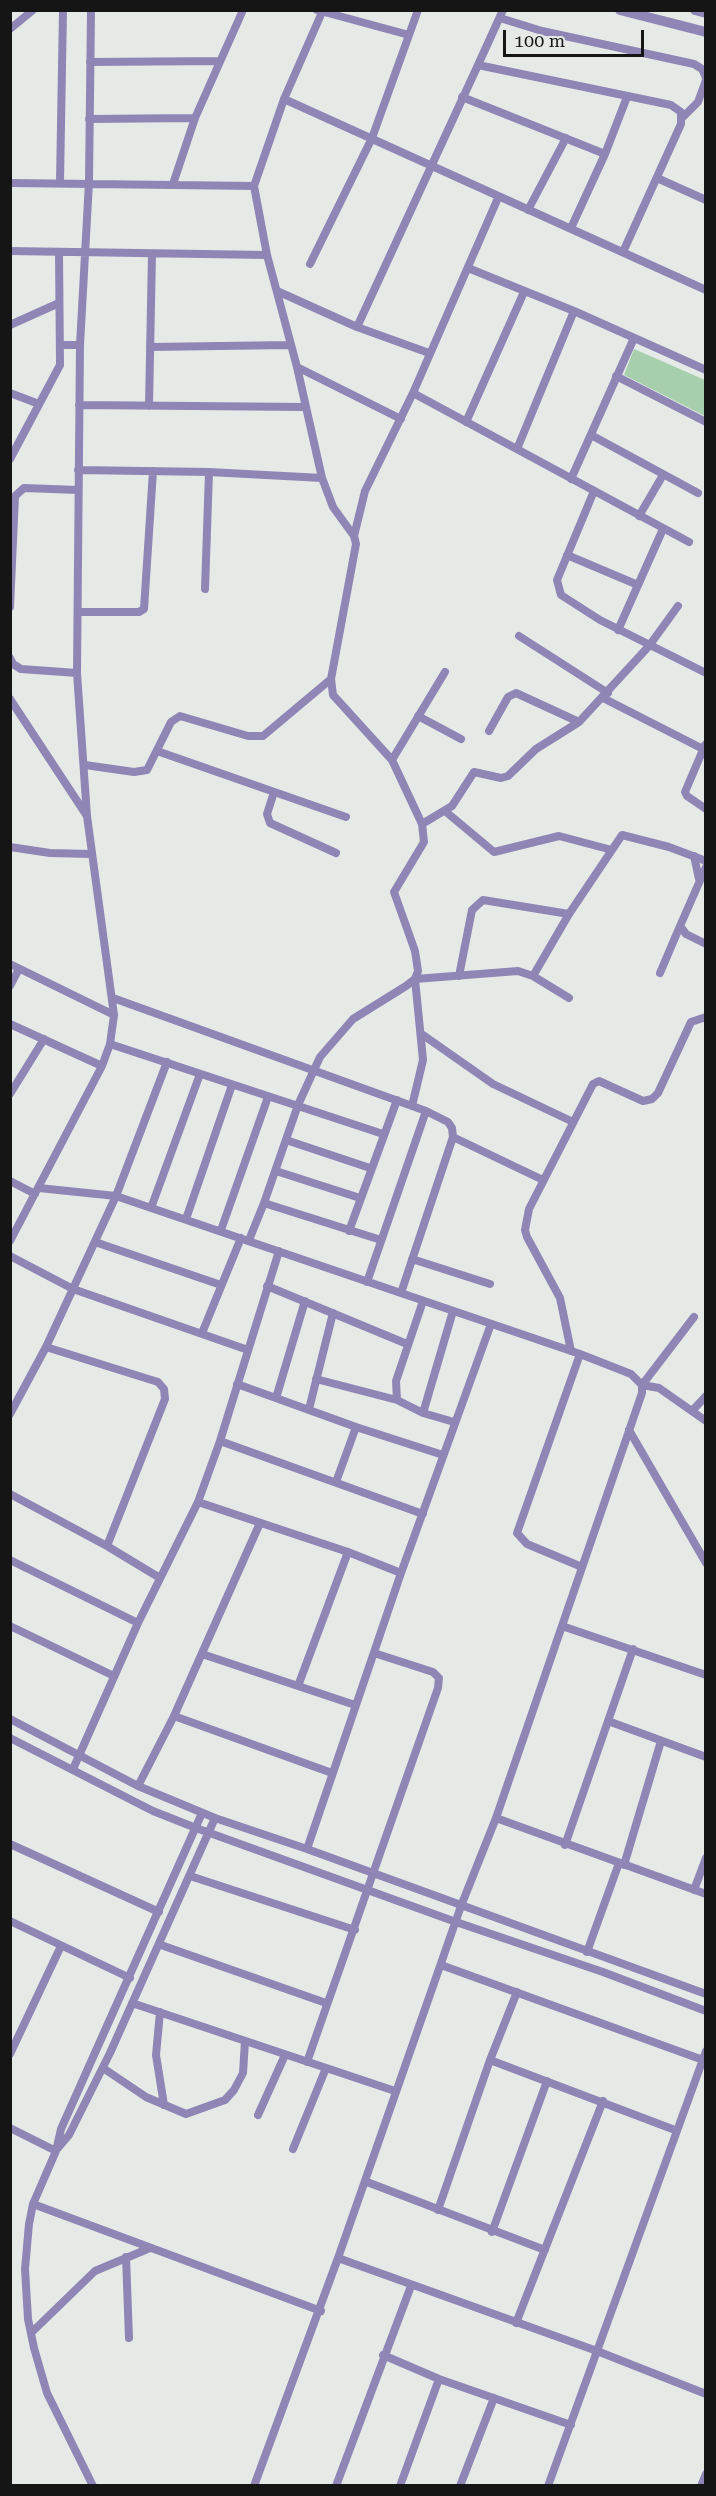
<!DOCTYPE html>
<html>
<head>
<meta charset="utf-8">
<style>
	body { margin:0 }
	#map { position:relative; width:716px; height:2496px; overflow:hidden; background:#e6eae7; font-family:"Roboto Serif",serif }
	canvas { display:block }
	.frame { position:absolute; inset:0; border:12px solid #141514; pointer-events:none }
	.scale { position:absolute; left:503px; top:30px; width:141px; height:27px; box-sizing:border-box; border:3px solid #141514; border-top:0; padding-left:8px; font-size:18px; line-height:21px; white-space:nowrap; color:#141514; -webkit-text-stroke:4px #e6eae7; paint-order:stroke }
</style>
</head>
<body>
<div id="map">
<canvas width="716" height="2496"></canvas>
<div class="frame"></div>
<div class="scale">100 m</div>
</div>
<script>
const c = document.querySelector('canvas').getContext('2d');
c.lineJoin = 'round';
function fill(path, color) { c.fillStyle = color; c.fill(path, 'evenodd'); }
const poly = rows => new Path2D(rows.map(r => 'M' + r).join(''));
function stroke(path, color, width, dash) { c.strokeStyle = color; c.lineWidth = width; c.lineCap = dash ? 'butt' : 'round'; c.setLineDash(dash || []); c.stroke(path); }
const green = poly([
	[634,349,705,380,705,416,624,375]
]);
const minor = poly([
	[317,10,409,35],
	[500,18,542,31,694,64,702,69,706,78],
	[10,29,33,10],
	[90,62,220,61],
	[478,65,503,10],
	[462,97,605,154],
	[284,99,706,290],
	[683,117,698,102,706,80],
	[89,119,195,118],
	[657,178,706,200],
	[60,182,63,10],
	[10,183,254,186],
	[173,184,195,118,243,10],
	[528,210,566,138],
	[571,228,605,154,627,97],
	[10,251,267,255],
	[310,264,372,138,418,10],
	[468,268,574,311,706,370],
	[277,291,357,327,429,353],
	[10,325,59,303],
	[357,327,478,65,671,105,681,112,681,124,623,252],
	[60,345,80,345],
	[150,347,290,345],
	[297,367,401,419],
	[616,376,706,422],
	[10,393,39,404],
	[413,393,689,542],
	[79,405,305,407],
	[149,406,152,254],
	[466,422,524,292],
	[591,435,698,493],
	[517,449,574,311],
	[10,459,60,365,59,253],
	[78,470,209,472,322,478],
	[571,479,634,338],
	[594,491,557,580,561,595,600,620,706,673],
	[639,516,663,475],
	[354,536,365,491,413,393,498,198],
	[567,555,638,585],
	[205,589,209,472],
	[10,607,15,496,24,488,78,490],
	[79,612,139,612,144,609,153,471],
	[618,630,663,529],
	[519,636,608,693],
	[10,658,13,664,21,669,77,673],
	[603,698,703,749],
	[10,699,87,816],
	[418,716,461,739],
	[489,731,508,697,516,693,579,722],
	[705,745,685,792,687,796,706,809],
	[157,751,346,817],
	[392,760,445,672],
	[85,765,134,772,147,770,171,722,180,716,248,736,263,736,331,679],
	[274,792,267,814,270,823,336,853],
	[445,811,494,852,559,836,612,850],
	[422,824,452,806,474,772,501,778,508,776,536,749,579,722,649,646,678,606],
	[10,847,50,853,91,854],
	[694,856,699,879],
	[706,867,680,926,686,934,706,944],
	[10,964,114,1015],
	[660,973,680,926],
	[459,976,472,910,483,900,569,914],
	[533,976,569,914,622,835,669,847,706,861],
	[10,986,19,969],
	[113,998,426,1111,448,1122,452,1128,453,1137,401,1293],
	[10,1024,102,1066],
	[423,1035,493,1084,571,1121],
	[110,1044,383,1134],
	[10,1094,44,1039],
	[412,1106,423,1060,415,979,518,971,533,976,569,998],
	[453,1137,543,1180],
	[286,1140,370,1168],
	[276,1171,360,1198],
	[10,1181,35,1194],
	[39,1188,116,1196,580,1354,631,1374,642,1385,642,1393,496,1818,461,1906,338,2258,597,2351,706,2394],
	[264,1203,381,1240],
	[151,1208,200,1074],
	[186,1219,232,1085],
	[221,1230,268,1097],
	[349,1231,397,1100],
	[249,1240,264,1203,298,1105,320,1057,353,1019,406,986,415,979,418,971,415,951,394,892,424,842,422,824,392,760,333,695,331,679,356,544,354,536,333,507,322,478,297,367,267,255,254,186,284,99,323,10],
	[10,1241,102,1066,110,1044,114,1015,87,816,77,673,80,345,89,182,91,10],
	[95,1242,221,1285],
	[10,1256,73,1289,248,1350],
	[412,1259,490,1284],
	[367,1282,426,1111],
	[267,1286,407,1344],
	[423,1301,396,1381,397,1400,423,1413,454,1422],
	[694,1317,642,1385,659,1388,706,1421],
	[202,1333,241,1238],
	[46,1347,158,1382,164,1389,165,1399,107,1546],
	[571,1351,560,1298,527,1237,525,1230,529,1209,593,1084,599,1081,643,1101,652,1099,658,1093,691,1022,706,1017],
	[580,1354,517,1533,527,1544,582,1567],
	[316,1379,397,1400],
	[237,1384,356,1427,443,1455],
	[276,1398,305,1301],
	[309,1409,333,1313],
	[692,1411,706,1396],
	[423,1413,453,1311],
	[10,1414,46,1347,116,1196,167,1062],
	[629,1430,706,1563],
	[220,1441,423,1514],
	[336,1482,356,1427],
	[10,1494,107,1546,160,1578],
	[198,1502,348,1552,401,1573],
	[10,1560,138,1623],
	[10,1626,114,1676],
	[562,1626,706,1675],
	[202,1654,355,1705],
	[298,1686,348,1552],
	[174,1716,332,1773],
	[10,1719,138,1786,215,1818,307,1849,706,1994],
	[608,1721,706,1757],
	[10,1738,153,1811,196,1828,456,1922,603,1972,706,2011],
	[73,1769,138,1623,198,1502,220,1441,279,1251],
	[138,1786,174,1716,260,1523],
	[496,1818,706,1894],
	[10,1844,159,1912],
	[565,1845,633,1649],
	[307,1849,401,1573,491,1324],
	[624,1865,661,1741],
	[190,1876,355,1930],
	[694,1890,706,1858],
	[10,1921,130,1978],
	[161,1945,326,2003],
	[587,1952,619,1863],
	[441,1965,703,2060],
	[132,2003,395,2091],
	[160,2012,156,2055,164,2105],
	[10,2054,61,1946],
	[490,2060,675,2130],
	[307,2062,438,1688,439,1678,433,1672,374,1653],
	[103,2068,146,2097,186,2114,225,2100,234,2090,243,2073,245,2041],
	[258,2115,285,2055],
	[10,2128,56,2151],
	[58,2148,69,2135,110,2053,215,1818],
	[293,2149,326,2068],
	[367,2182,545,2250],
	[33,2204,321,2311],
	[438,2210,490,2060,517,1992],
	[492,2232,547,2081],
	[126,2257,129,2338],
	[516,2323,603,2101],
	[31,2333,95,2271,150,2248],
	[383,2355,439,2379,571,2425],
	[93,2486,47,2393,34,2348,28,2319,25,2269,29,2224,33,2204,56,2151,61,2129,202,1813],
	[254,2486,338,2258],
	[336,2486,411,2286],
	[400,2486,439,2379],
	[460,2486,494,2398],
	[548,2486,706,2051],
	[701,2486,706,2474]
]);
const tertiary = poly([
	[620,10,706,32],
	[695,10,706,13]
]);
fill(green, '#a6cfad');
stroke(minor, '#8f86b5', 8);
stroke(tertiary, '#8f86b5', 10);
</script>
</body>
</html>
